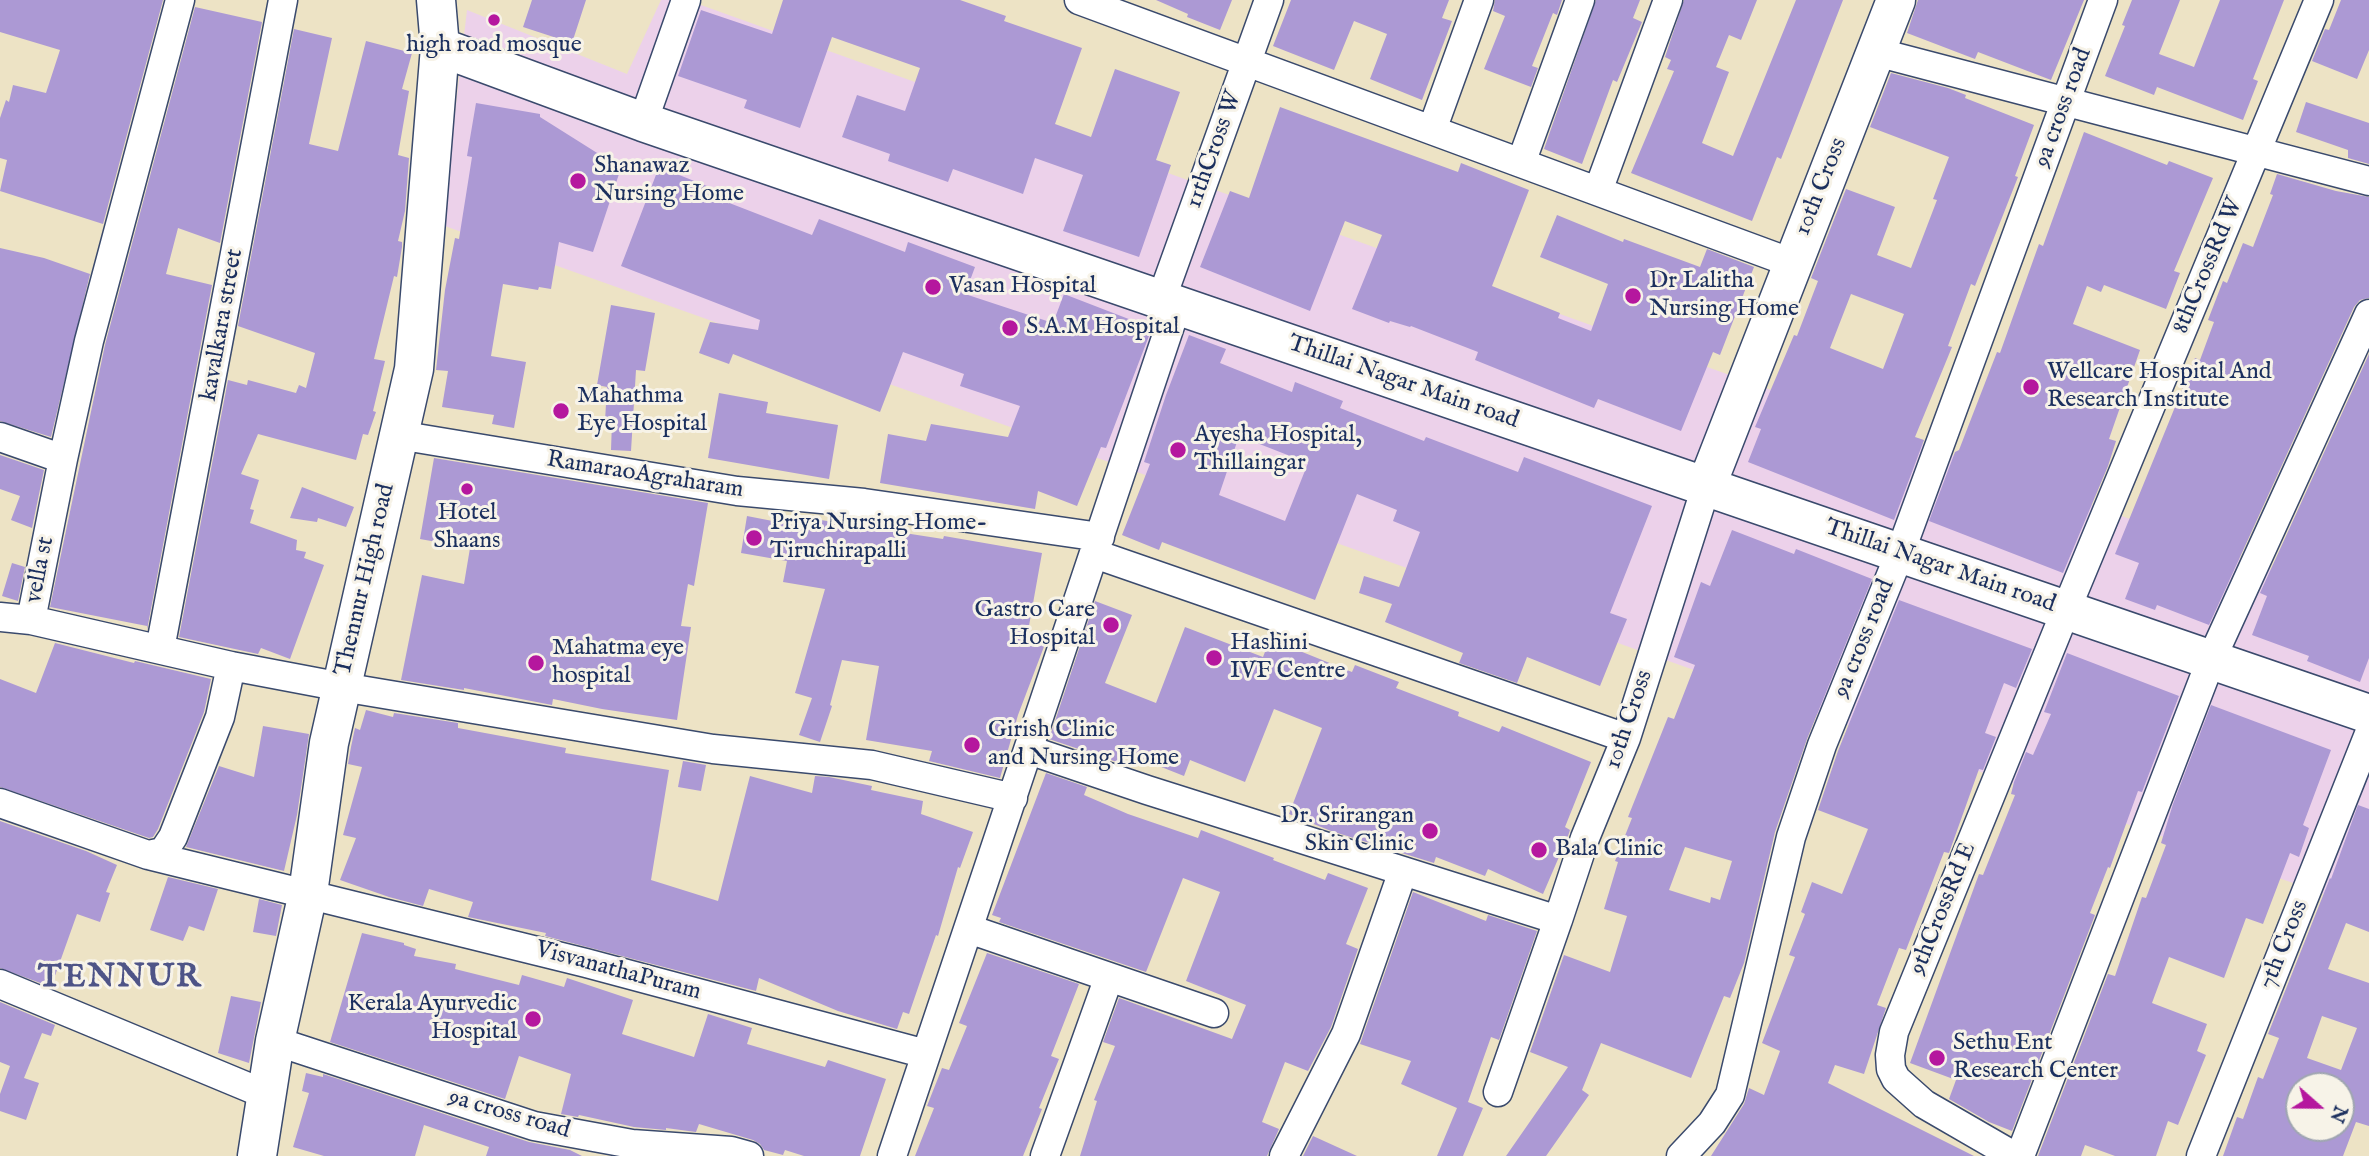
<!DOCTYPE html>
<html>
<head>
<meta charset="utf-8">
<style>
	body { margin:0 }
	#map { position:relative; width:2369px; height:1156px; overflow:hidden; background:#ede3c5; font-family:"IM FELL English",serif }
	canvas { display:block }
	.north { position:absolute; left:2285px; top:1072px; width:70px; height:70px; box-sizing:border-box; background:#f7f3e8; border:2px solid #9fa5b1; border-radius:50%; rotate:111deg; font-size:19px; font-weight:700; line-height:28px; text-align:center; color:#1b2f5e }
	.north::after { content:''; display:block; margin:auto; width:24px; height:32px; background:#b5179e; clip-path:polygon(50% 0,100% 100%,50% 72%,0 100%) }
</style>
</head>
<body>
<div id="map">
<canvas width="2369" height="1156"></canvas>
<div class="north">N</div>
</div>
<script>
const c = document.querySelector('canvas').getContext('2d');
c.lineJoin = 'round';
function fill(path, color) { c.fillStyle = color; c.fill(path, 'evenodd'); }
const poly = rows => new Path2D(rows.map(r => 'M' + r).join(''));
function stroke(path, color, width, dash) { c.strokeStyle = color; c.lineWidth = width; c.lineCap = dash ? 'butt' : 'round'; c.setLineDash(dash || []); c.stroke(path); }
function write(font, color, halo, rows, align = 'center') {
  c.font = font + ' "IM FELL English",serif'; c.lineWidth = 6; c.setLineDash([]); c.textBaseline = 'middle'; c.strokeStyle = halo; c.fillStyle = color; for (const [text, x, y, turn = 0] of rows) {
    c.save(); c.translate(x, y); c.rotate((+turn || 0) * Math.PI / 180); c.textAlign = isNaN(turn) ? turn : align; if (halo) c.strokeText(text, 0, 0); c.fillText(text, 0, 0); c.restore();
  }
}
const built = poly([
	[661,0,687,0,2369,605,2369,910,442,225,467,10,627,74]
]);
const building = poly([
	[0,0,163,0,103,224,0,191,7,160,0,158,0,118,6,100,9,102,13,85,46,93,60,50,0,32],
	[532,0,586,0,572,43,523,27],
	[783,0,960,0,1006,16,1004,21,1082,48,1055,124,1091,137,1115,69,1180,92,1156,160,1171,165,1139,257,1063,231,1083,175,1035,158,1023,194,953,169,948,182,888,161,890,154,842,137,857,95,905,111,920,68,832,37,800,128,744,108,747,100,678,76,701,10,772,34],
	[1156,0,1232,0,1220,30,1187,17,1188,14],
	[1291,0,1449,0,1442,18,1452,21,1422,100,1370,79,1387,34,1354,21,1334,70,1273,46],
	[1495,0,1562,0,1557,15,1553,13,1532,66,1538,68,1531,87,1484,69,1505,16,1493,11],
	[1596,0,1640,0,1633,18,1642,22,1617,82,1613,80,1582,164,1544,149],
	[1684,0,1757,0,1741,40,1729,35,1716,67,1729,72,1702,143,1733,156,1796,0,1843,0,1781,159,1777,157,1752,221,1631,173,1674,71,1667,69,1671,60,1665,57],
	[1918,0,2084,0,2051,80,1978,52,1975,59,1907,33],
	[2132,0,2180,0,2159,54,2194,67,2220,0,2284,0,2253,79,2258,81,2243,120,2157,87,2154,95,2105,76,2125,26,2122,25],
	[2341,0,2369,0,2369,50,2357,79,2312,61,2325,29,2329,30],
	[195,7,262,22,220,243,178,228,166,274,212,285,147,630,147,626,50,607,105,345],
	[294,29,332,38,309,144,338,151,366,41,412,53,402,89,409,91,398,155,409,158,405,211,398,241,402,242,402,247,397,277,394,276,374,359,385,361,373,411,376,412,368,435,363,434,356,460,258,434,241,474,259,480,250,509,254,510,250,523,297,540,296,550,306,552,304,558,324,565,290,659,261,648,258,654,179,637,228,380,247,385,248,380,296,393,299,385,306,388,315,353,238,326],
	[1891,73,1948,88,1966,95,1965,98,2034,125,2015,176,2018,177,1975,286,1971,284,1948,346,1952,347,1915,437,1924,440,1894,520,1748,462,1761,429,1755,427,1794,335,1797,336,1818,281,1811,278,1846,189,1895,207,1877,255,1911,268,1937,200,1933,199,1949,157,1870,127],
	[1851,294,1904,314,1883,369,1830,348],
	[2306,102,2369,123,2369,164,2348,158,2348,150,2296,132],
	[476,103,540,114,540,117,621,168,593,252,559,242,551,289,539,287,538,290,503,284,491,356,526,362,514,428,492,424,494,415,442,407,448,371,436,370,445,290,455,238,459,239,472,157,467,156],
	[1280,107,1458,172,1461,163,1529,190,1492,286,1560,313,1558,318,1591,331,1608,284,1540,257,1557,215,1623,242,1624,239,1700,267,1707,249,1754,267,1720,355,1713,352,1681,431,1598,399,1594,408,1475,360,1478,352,1411,326,1410,327,1390,321,1389,323,1352,309,1382,235,1345,221,1310,311,1200,267,1230,191,1249,198],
	[2084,132,2167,165,2169,161,2213,178,2174,271,2180,273,2166,309,2104,285,2101,292,2087,286,2073,324,2140,350,2109,439,2116,441,2108,466,2063,573,1929,521,1955,452,1959,450,1997,352,2000,353,2039,244,2043,246],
	[659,167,722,192,719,199,812,235,819,219,905,252,908,242,975,267,965,294,1053,323,1064,294,1152,328,1106,448,1101,447,1077,506,1038,491,1035,509,880,483,888,434,926,441,931,424,1008,437,1020,406,960,386,964,374,903,352,880,412,733,354,729,364,699,353,710,322,758,330,760,320,621,266],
	[2277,174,2336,191,2369,197,2369,298,2360,300,2354,307,2209,625,2157,605,2155,610,2125,599,2139,563,2115,554,2195,358,2200,360,2214,322,2208,320,2223,281,2227,283,2243,243,2253,247,2273,195,2270,194],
	[0,248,44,258,90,274,51,437,0,421],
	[611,305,655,313,645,371,636,370,631,451,611,450,612,421,605,421,607,387,597,385],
	[1189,335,1226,349,1220,363,1292,392,1295,382,1343,401,1340,408,1424,441,1426,437,1518,472,1524,457,1652,506,1610,613,1627,619,1600,686,1527,657,1517,683,1459,663,1463,653,1385,622,1392,604,1359,593,1364,576,1399,587,1420,532,1393,521,1397,510,1357,494,1315,600,1162,542,1159,550,1122,535,1150,464,1144,462,1166,395],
	[1239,436,1308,463,1285,521,1219,495],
	[2369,354,2369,658,2360,682,2307,661,2309,656,2252,635,2267,596,2260,593],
	[719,393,768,402,766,413,838,425,829,479,708,458],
	[0,455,44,470,32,528,11,520,20,496,0,489],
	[434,458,708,503,694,586,688,584,681,626,691,627,677,720,602,709,553,699,552,705,464,688,464,690,401,680,422,575,464,584,470,548,420,539],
	[302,487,354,507,346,527,318,518,317,522,290,518],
	[747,516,793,525,795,516,943,539,944,536,1042,553,1027,637,1045,644,1018,715,1000,778,929,761,932,751,866,740,879,666,842,660,830,705,832,706,820,742,799,735,812,698,795,693,825,589,783,582,787,561,741,553],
	[1732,530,1794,554,1796,549,1872,579,1807,739,1775,832,1744,963,1730,998,1724,996,1691,1078,1601,1043,1582,1090,1589,1095,1546,1156,1506,1156,1568,1067,1530,1052,1564,955,1610,972,1627,916,1604,909,1618,862,1615,861,1632,818,1628,817,1668,717,1674,719,1695,665,1674,657,1701,582,1710,586],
	[1685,847,1732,861,1720,900,1711,897,1710,903,1669,890],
	[12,563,25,567,18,601,2,596],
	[1899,600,2032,649,2016,688,2004,683,1985,733,1996,737,1983,770,1979,769,1949,853,1944,852,1906,950,1899,948,1877,1005,1886,1008,1864,1074,1835,1065,1828,1083,1974,1156,1711,1156,1744,1104,1749,1088,1764,1095,1780,1051,1762,1043,1795,957,1789,955,1805,914,1801,912,1812,882,1842,894,1868,829,1818,810,1838,751],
	[1095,601,1132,615,1105,683,1156,703,1185,627,1263,657,1270,639,1352,672,1355,665,1399,682,1396,688,1459,712,1458,716,1499,732,1502,726,1591,762,1565,827,1570,830,1568,836,1543,894,1488,869,1485,876,1436,857,1434,863,1331,831,1289,814,1322,728,1274,709,1245,782,1190,760,1184,776,1121,751,1117,762,1049,739],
	[55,643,134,663,135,661,211,679,204,712,158,829,153,837,149,838,0,787,0,679,36,693],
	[2067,653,2179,696,2142,792,2138,791,2110,868,2108,867,2090,913,2095,915,2012,1131,1989,1122,1949,1099,1956,1080,1910,1063,1979,874,1983,875,2015,795,2011,794,2014,782,2026,752,2033,755,2051,714,2044,712],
	[2211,705,2331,750,2303,825,2309,828,2299,857,2290,853,2263,924,2246,918,2224,978,2169,957,2152,1003,2207,1024,2197,1051,2206,1055,2178,1125,2168,1121,2156,1156,2115,1156,2085,1145,2081,1156,2038,1156,2108,974,2115,976,2142,897,2146,898,2166,845,2161,843,2173,804],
	[366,710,393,717,394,713,458,723,458,728,566,748,565,753,669,770,651,880,718,901,750,776,812,793,815,776,829,777,872,786,871,790,923,801,921,814,973,832,960,868,958,867,938,936,936,935,909,1014,903,1012,897,1029,838,1011,759,978,756,991,545,936,546,933,468,917,473,902,429,889,423,906,389,897,340,880,356,838,343,835,362,767,348,764,351,747,355,728,360,730],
	[263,726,309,734,297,815,284,871,186,847,219,766,254,777],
	[683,761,706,765,701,791,678,787],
	[1046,773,1087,787,1084,795,1128,814,1198,838,1201,830,1274,858,1273,860,1325,880,1328,873,1368,888,1346,944,1358,949,1331,1027,1308,1071,1285,1062,1262,1122,1279,1129,1267,1156,1080,1156,1097,1101,1094,1100,1115,1046,1103,1042,1119,998,1232,1039,1246,1005,1186,981,1220,892,1183,878,1146,972,999,922,1001,918,992,915],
	[2358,805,2369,809,2369,932,2346,923,2328,969,2369,983,2369,1126,2356,1122,2343,1156,2223,1156,2237,1117,2243,1119,2258,1077,2263,1079,2279,1038,2268,1034,2330,878,2331,879],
	[2322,1016,2357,1028,2341,1070,2307,1058],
	[2299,1086,2341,1086,2341,1128,2299,1128],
	[0,821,86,851,117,865,106,892,110,893,100,922,77,914,51,987,0,968],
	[168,877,218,889,204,931,189,926,183,941,150,930],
	[1413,892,1486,921,1488,915,1537,931,1499,1040,1491,1037,1468,1102,1483,1108,1463,1156,1437,1156,1457,1108,1401,1084,1411,1061,1360,1044],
	[259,899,282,905,276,936,253,932],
	[362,933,404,943,404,945,416,949,414,956,456,964,455,969,519,985,522,975,564,987,567,978,633,1000,622,1034,694,1057,708,1014,752,1028,747,1044,825,1067,828,1060,886,1079,860,1156,804,1156,785,1150,783,1155,764,1150,760,1144,753,1140,699,1124,696,1132,666,1128,666,1130,634,1127,579,1115,578,1117,561,1114,571,1074,519,1056,505,1099,330,1042],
	[987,953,1079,984,1051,1056,1059,1059,1039,1108,1042,1109,1023,1156,915,1156,934,1108,927,1106,942,1068,949,1070,967,1026,959,1023],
	[231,996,261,1002,249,1063,218,1053],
	[0,1002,55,1025,51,1036,42,1033,24,1078,39,1083,26,1120,0,1111,0,1094,10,1066,0,1062],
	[306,1073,323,1077,323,1074,529,1142,570,1150,582,1156,486,1156,489,1147,424,1125,415,1156,324,1156,293,1147,309,1093,302,1091],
	[1313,1136,1357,1156,1303,1156]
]);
const street = poly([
	[1079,0,1792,263],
	[1876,52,2369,181],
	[643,122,686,0],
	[1432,130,1479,0],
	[1521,163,1580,0],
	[1598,191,1668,0],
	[1161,300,1269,0],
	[398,435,737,491,864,503,1100,537],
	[0,437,63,459],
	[1095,554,1626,738],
	[0,617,31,620],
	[160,649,283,0],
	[231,666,342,687,713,749,872,765,1013,798],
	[1029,750,1147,790,1558,920,1585,838,1626,738,1706,487],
	[0,803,148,855,163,852,173,837,220,717,231,666,31,620,63,459,89,341,180,0],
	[148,855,586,963,926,1054],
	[969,929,1214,1013],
	[0,984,267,1095],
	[275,1041,534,1126,632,1144,731,1151,749,1156],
	[1498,1092,1558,920],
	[892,1156,1177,305],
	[1045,1156,1109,977],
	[1284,1156,1346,1034,1403,871],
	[1681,1156,1712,1123,1730,1095,1791,837,1822,745,1900,553,2103,0],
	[2014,1156,1924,1104,1896,1079,1891,1069,1890,1055,1894,1032,2066,610,2319,0],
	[2020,1156,2211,660,2369,314],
	[2201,1156,2369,734]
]);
const secondary = poly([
	[440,47,643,122,2369,714],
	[1706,487,1896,0],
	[257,1156,275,1041,308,893,329,743,414,369,440,47,436,0]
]);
const markers = [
	[494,20,7,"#b5179e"],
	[578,181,9,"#b5179e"],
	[933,287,9,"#b5179e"],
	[1633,296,9,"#b5179e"],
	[1010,328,9,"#b5179e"],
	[2031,387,9,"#b5179e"],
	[561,411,9,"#b5179e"],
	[1178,450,9,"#b5179e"],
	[467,489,7,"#b5179e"],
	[754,538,9,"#b5179e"],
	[1111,625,9,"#b5179e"],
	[1214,658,9,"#b5179e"],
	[536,663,9,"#b5179e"],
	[972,745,9,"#b5179e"],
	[1430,831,9,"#b5179e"],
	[1539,850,9,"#b5179e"],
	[533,1019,9,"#b5179e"],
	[1937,1058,9,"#b5179e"]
];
const poiNames = [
	["high road mosque",494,46,"center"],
	["Shanawaz",594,167],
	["Nursing Home",594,195],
	["Dr Lalitha",1649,282],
	["Nursing Home",1649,310],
	["Vasan Hospital",949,287],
	["S.A.M Hospital",1026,328],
	["Wellcare Hospital And",2047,373],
	["Research Institute",2047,401],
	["Mahathma",577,397],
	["Eye Hospital",577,425],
	["Ayesha Hospital,",1194,436],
	["Thillaingar",1194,464],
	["Hotel",467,514,"center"],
	["Shaans",467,542,"center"],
	["Priya Nursing Home-",770,524],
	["Tiruchirapalli",770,552],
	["Gastro Care",1095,611,"right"],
	["Hospital",1095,639,"right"],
	["Hashini",1230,644],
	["IVF Centre",1230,672],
	["Mahatma eye",552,649],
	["hospital",552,677],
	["Girish Clinic",988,731],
	["and Nursing Home",988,759],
	["Dr. Srirangan",1414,817,"right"],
	["Skin Clinic",1414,845,"right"],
	["Bala Clinic",1555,850],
	["Kerala Ayurvedic",517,1005,"right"],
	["Hospital",517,1033,"right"],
	["Sethu Ent",1953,1044],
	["Research Center",1953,1072]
];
const streetNames = [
	["9a cross road",2064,108,-70],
	["11thCross W",1215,150,-70],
	["10th Cross",1822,187,-68],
	["8thCrossRd W",2209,266,-67],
	["kavalkara street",223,325,-80],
	["Thillai Nagar Main road",1403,383,19],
	["RamaraoAgraharam",645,476,9],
	["Thillai Nagar Main road",1940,567,19],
	["vella st",41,570,-79],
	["Thennur High road",366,580,-77],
	["9a cross road",1865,639,-68],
	["10th Cross",1630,720,-71],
	["9thCrossRd E",1944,909,-68],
	["7th Cross",2285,945,-68],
	["VisvanathaPuram",618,972,15],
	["9a cross road",509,1115,16]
];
const districtNames = [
	["TENNUR",120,979]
];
fill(built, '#ecd1ea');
fill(building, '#ac99d4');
stroke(street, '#3a4a6d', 31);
stroke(secondary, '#3a4a6d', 41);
stroke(street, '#fff', 28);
stroke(secondary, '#fff', 38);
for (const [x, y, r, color] of markers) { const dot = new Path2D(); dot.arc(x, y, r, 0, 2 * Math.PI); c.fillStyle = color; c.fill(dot); stroke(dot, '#f7f3e8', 2.5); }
write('24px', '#1b2f5e', '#f7f3e8', poiNames, 'left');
write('24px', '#1b2f5e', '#f7f3e8', streetNames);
c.letterSpacing = '2px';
write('bold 32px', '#4e5487', '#f7f3e8', districtNames);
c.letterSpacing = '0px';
</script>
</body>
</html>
